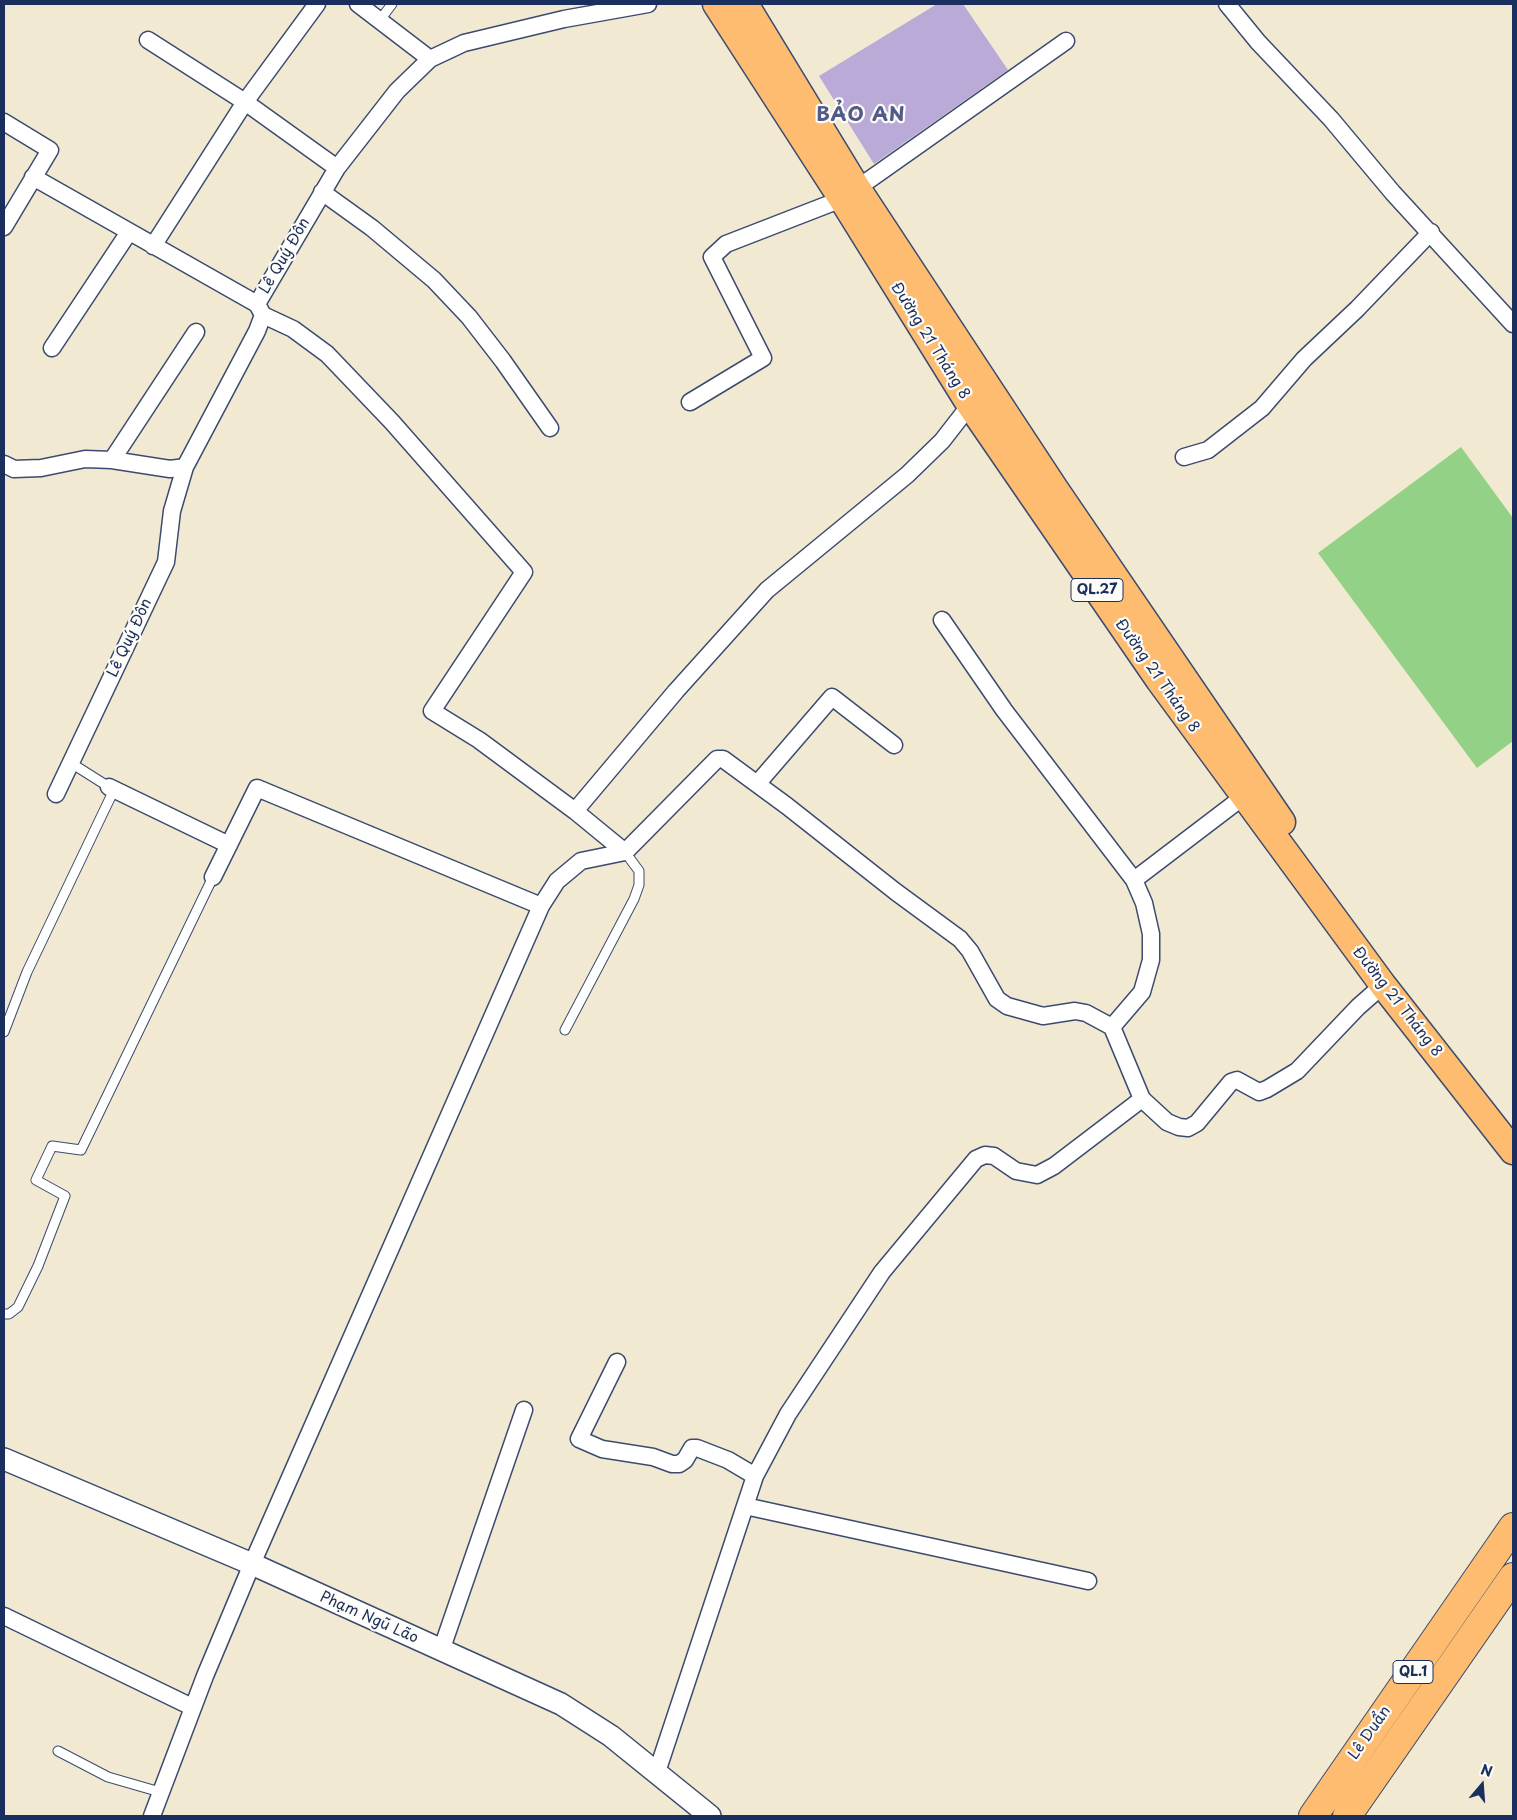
<!DOCTYPE html>
<html>
<head>
<meta charset="utf-8">
<style>
	body { margin:0 }
	#map { position:relative; width:1517px; height:1820px; overflow:hidden; background:#f1e9d1; font-family:"Playpen Sans",sans-serif }
	canvas { display:block }
	.frame { position:absolute; inset:0; border:5px solid #1b2f5e; pointer-events:none }
	.north { position:absolute; left:1457px; top:1760px; width:50px; height:50px; -webkit-text-stroke:4px #fdfcf7; paint-order:stroke; rotate:18deg; font-size:14px; font-weight:700; line-height:20px; text-align:center; color:#1b2f5e }
	.north::after { content:''; display:block; margin:auto; width:18px; height:22px; background:#1b2f5e; clip-path:polygon(50% 0,100% 100%,50% 72%,0 100%) }
</style>
</head>
<body>
<div id="map">
<canvas width="1517" height="1820"></canvas>
<div class="frame"></div>
<div class="north">N</div>
</div>
<script>
const c = document.querySelector('canvas').getContext('2d');
c.lineJoin = 'round';
function fill(path, color) { c.fillStyle = color; c.fill(path, 'evenodd'); }
const poly = rows => new Path2D(rows.map(r => 'M' + r).join(''));
function stroke(path, color, width, dash) { c.strokeStyle = color; c.lineWidth = width; c.lineCap = dash ? 'butt' : 'round'; c.setLineDash(dash || []); c.stroke(path); }
function write(font, color, halo, rows, align = 'center') {
  c.font = font + ' "Playpen Sans",sans-serif'; c.lineWidth = 4.5; c.setLineDash([]); c.textBaseline = 'middle'; c.strokeStyle = halo; c.fillStyle = color; for (const [text, x, y, turn = 0] of rows) {
    c.save(); c.translate(x, y); c.rotate((+turn || 0) * Math.PI / 180); c.textAlign = isNaN(turn) ? turn : align; if (halo) c.strokeText(text, 0, 0); c.fillText(text, 0, 0); c.restore();
  }
}
const green = poly([
	[1461,447,1513,518,1513,741,1477,768,1318,553]
]);
const building = poly([
	[937,4,963,4,1008,70,874,164,819,76]
]);
const service = poly([
	[380,20,392,4],
	[565,1030,634,899,639,885,639,871,625,852],
	[4,1032,27,972,112,794,109,787,71,763],
	[4,1314,9,1314,18,1307,38,1266,65,1196,36,1180,52,1146,81,1150,213,877],
	[58,1751,108,1777,160,1792]
]);
const minor = poly([
	[358,4,430,59],
	[1227,4,1258,42,1331,119,1393,193,1513,324],
	[148,40,245,102,337,168],
	[4,122,50,150,4,227],
	[33,177,257,304],
	[322,192,372,228,434,280,469,317,503,361,550,428],
	[153,246,245,102,317,4],
	[257,304,337,168,397,91,430,59,464,43,564,19,648,4],
	[263,315,293,329,327,354,392,422,524,572,432,711,479,740,575,811,625,852],
	[52,348,129,232],
	[690,402,763,358,712,257,726,244,842,199,1066,41],
	[1184,457,1208,450,1262,408,1304,359,1357,309,1431,232],
	[112,460,196,332],
	[4,464,14,469,41,468,85,459,112,460,170,469,185,467],
	[942,620,1004,710,1134,880,1144,903,1151,934,1151,960,1142,992,1112,1027],
	[757,784,832,697,894,745],
	[109,787,229,845],
	[56,794,166,562,172,511,185,467,257,331,263,315,257,304],
	[575,811,676,691,767,590,907,475,942,441,970,405],
	[213,877,257,788,541,906],
	[1134,880,1243,797],
	[617,1362,579,1439,602,1449,653,1457,672,1464,679,1464,685,1460,692,1448,697,1448,728,1460,755,1476],
	[745,1506,1088,1581],
	[4,1616,192,1707],
	[441,1651,524,1410],
	[657,1772,755,1476,788,1414,882,1272,976,1159,985,1155,994,1156,1016,1171,1037,1175,1054,1166,1142,1099],
	[152,1816,205,1676,252,1564,541,906,557,881,581,861,625,852,717,759,723,759,787,806,896,892,960,939,970,951,997,999,1007,1006,1043,1016,1075,1011,1086,1013,1112,1027,1142,1099,1167,1122,1179,1127,1188,1128,1197,1123,1231,1082,1237,1080,1259,1092,1267,1089,1297,1071,1358,1007,1383,985]
]);
const tertiary = poly([
	[4,1459,252,1564,561,1704,611,1736,710,1816]
]);
const primary = poly([
	[716,4,842,199,970,405,1159,680,1383,985,1513,1151],
	[745,4,857,188,1055,489,1282,822]
]);
const trunk = poly([
	[1313,1816,1513,1527],
	[1347,1816,1513,1577]
]);
const shields = [
	[1097,590,52],
	[1413,1672,40]
];
const shieldNames = [
	["QL.27",1097,590],
	["QL.1",1413,1672]
];
const streetNames = [
	["Lê Quý Đôn",285,256,-60],
	["Đường 21 Tháng 8",930,341,58],
	["Lê Quý Đôn",130,638,-65],
	["Đường 21 Tháng 8",1157,676,55],
	["Đường 21 Tháng 8",1397,1002,52],
	["Phạm Ngũ Lão",369,1618,24],
	["Lê Duẩn",1370,1733,-55]
];
const districtNames = [
	["BẢO AN",861,115]
];
fill(green, '#93d186');
fill(building, '#b9aad8');
stroke(service, '#3b4b6f', 11);
stroke(minor, '#3b4b6f', 19);
stroke(tertiary, '#3b4b6f', 24);
stroke(primary, '#3b4b6f', 29);
stroke(trunk, '#3b4b6f', 30);
stroke(service, '#fff', 9);
stroke(minor, '#fff', 16);
stroke(tertiary, '#fff', 21);
stroke(primary, '#fdbc70', 26);
stroke(trunk, '#fdbc70', 28);
for (const [x, y, w] of shields) { const box = new Path2D(); box.roundRect(x - w / 2, y - 11.5, w, 23, 4); c.fillStyle = '#fdfcf7'; c.fill(box); stroke(box, '#1b2f5e', 1); }
write('bold 14px', '#1b2f5e', null, shieldNames);
write('15px', '#1b2f5e', '#fdfcf7', streetNames);
c.letterSpacing = '1px';
write('bold 20px', '#525a89', '#fdfcf7', districtNames);
c.letterSpacing = '0px';
</script>
</body>
</html>
